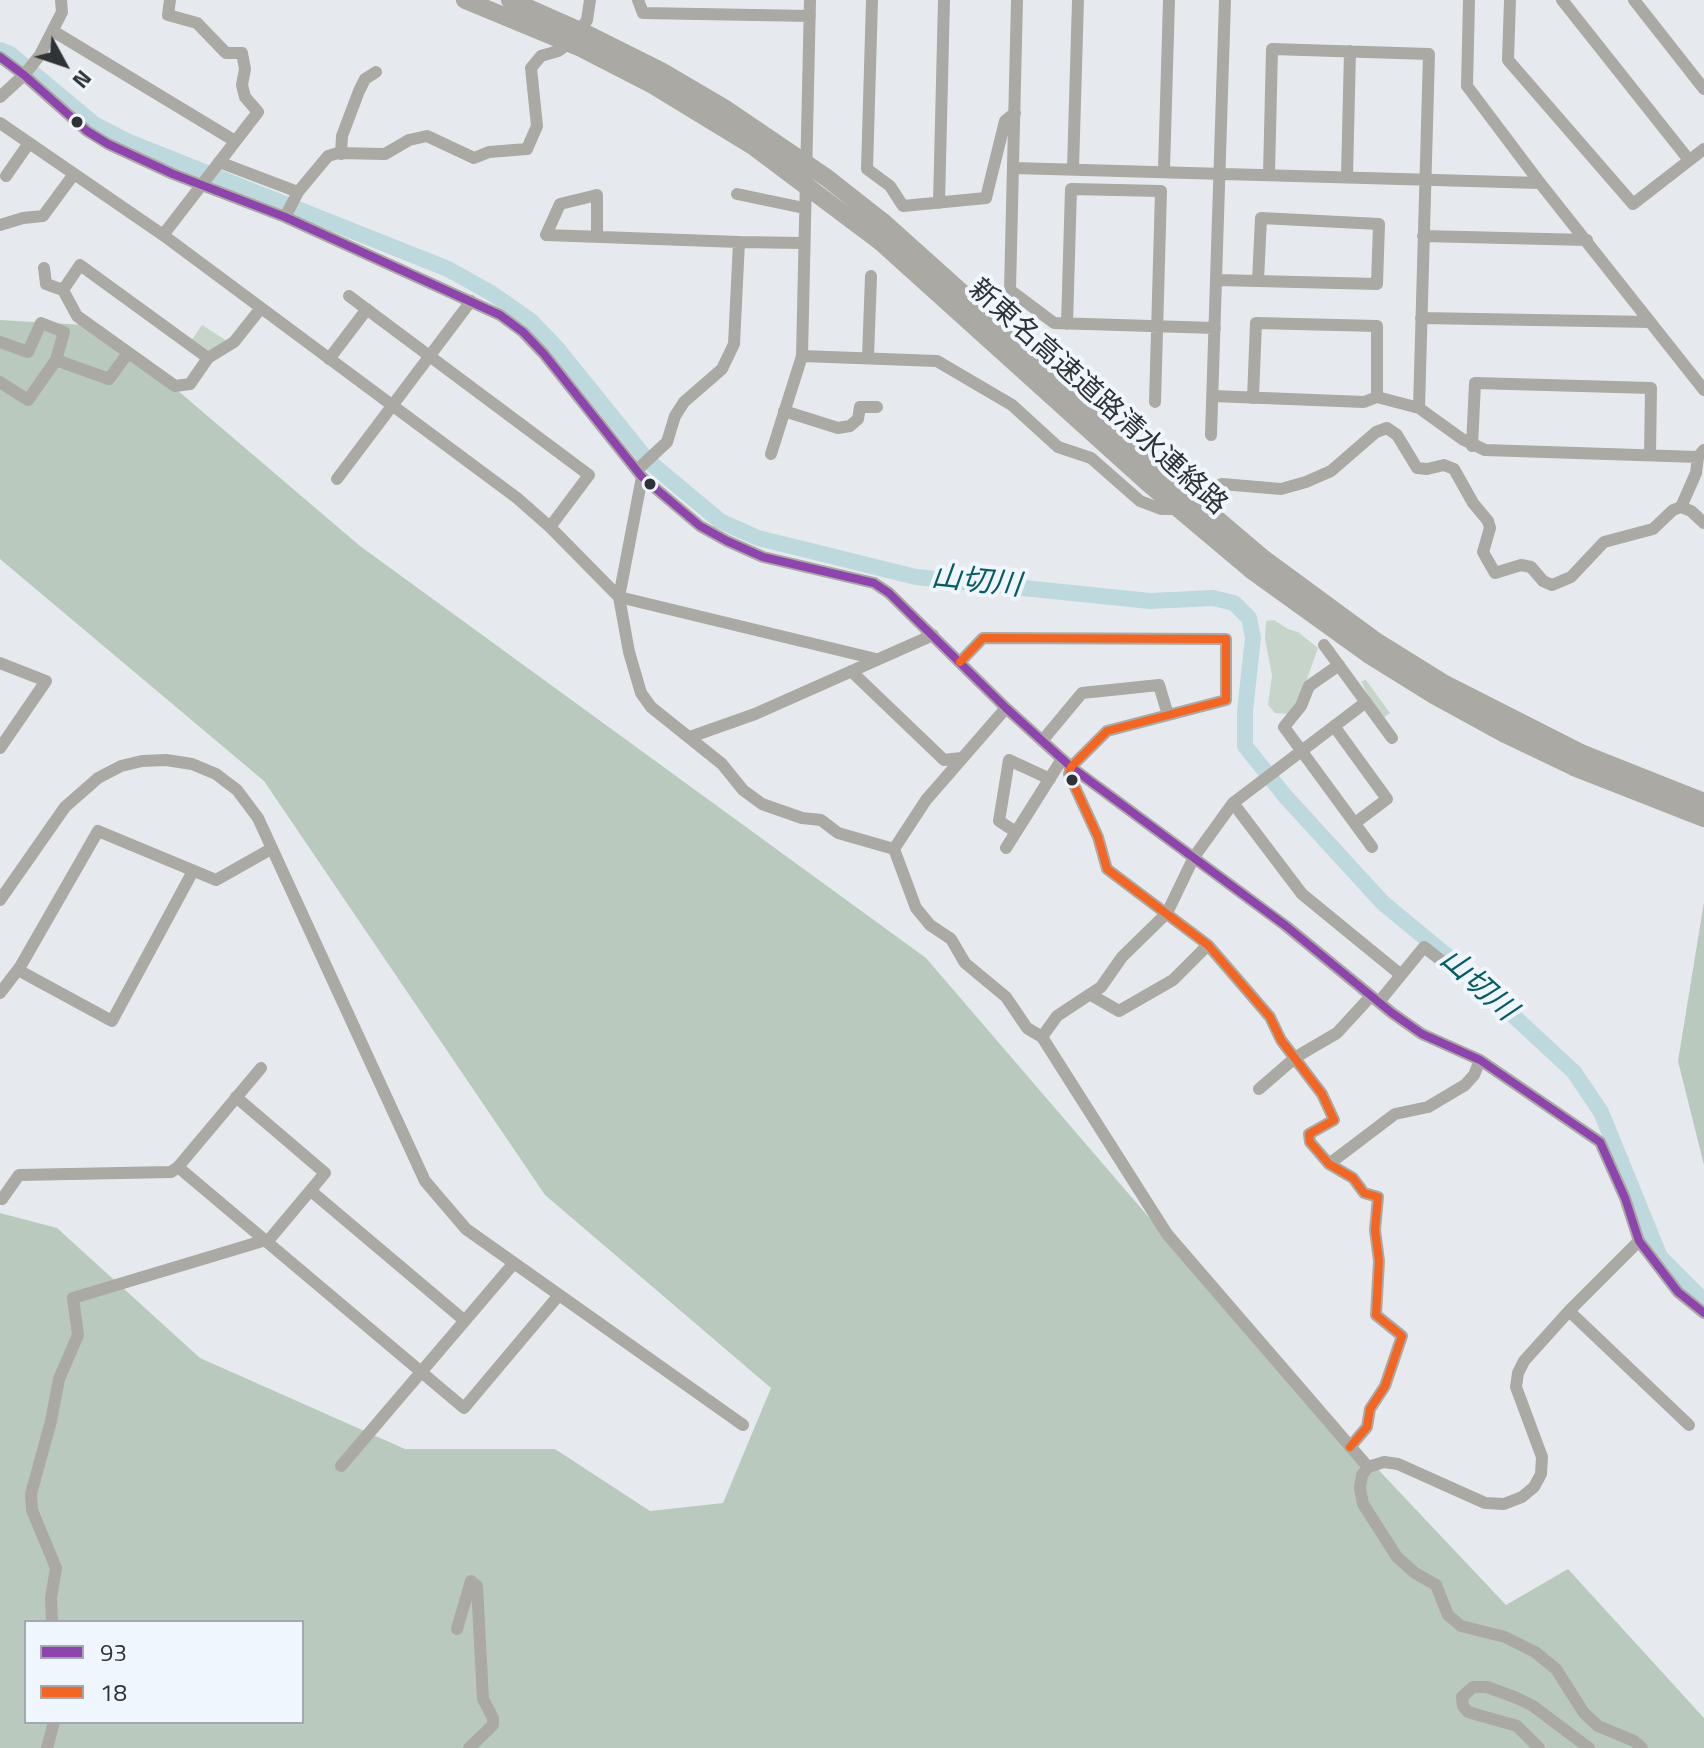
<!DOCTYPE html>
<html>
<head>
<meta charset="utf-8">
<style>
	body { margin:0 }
	#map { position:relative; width:1704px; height:1748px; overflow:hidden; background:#e6eaee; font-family:"Titillium Web",sans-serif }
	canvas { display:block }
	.legend { position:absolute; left:24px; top:1620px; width:280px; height:104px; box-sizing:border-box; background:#f0f6fe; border:2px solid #a3a8ae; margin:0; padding:10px 14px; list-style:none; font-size:24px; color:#303336 }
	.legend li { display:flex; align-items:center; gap:16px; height:40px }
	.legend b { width:40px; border:2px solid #a3a8ae }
	.north { position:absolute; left:24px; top:24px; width:80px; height:80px; -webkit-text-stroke:6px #f0f6fe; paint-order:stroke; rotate:130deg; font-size:22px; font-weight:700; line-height:32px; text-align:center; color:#303336 }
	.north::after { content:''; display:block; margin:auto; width:28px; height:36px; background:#303336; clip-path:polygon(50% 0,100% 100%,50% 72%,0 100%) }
</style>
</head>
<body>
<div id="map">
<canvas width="1704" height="1748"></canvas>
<ul class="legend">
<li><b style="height:10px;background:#8e44ad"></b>93</li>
<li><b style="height:10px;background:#f26522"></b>18</li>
</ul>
<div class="north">N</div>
</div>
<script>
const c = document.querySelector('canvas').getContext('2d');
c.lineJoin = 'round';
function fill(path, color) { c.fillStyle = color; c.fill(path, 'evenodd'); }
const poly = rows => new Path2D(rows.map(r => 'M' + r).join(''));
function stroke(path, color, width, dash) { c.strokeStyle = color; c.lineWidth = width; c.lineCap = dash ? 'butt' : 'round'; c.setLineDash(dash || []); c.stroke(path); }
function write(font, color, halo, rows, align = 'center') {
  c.font = font + ' "Titillium Web","Noto Sans JP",sans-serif'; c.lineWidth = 8; c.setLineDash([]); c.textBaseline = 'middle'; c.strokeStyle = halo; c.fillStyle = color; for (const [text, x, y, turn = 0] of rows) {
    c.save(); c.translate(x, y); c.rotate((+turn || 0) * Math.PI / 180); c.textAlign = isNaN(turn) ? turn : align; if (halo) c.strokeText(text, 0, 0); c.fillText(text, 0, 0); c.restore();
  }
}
const green = poly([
	[202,325,227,341,212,352,207,351,191,341],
	[1274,620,1288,629,1298,632,1318,648,1300,699,1289,714,1275,713,1268,705,1272,675,1265,639,1266,621],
	[1366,680,1390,713,1382,719,1373,706,1361,681]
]);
const forest = poly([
	[0,320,102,326,360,546,926,958,1238,1321,1506,1605,1568,1569,1704,1718,1704,1748,0,1748,0,1213,57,1228,200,1358,405,1449,555,1449,650,1511,723,1503,771,1388,545,1195,264,781,0,559],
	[26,1622,302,1622,302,1722,26,1722],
	[1704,902,1704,1165,1678,1061]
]);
const river = poly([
	[0,50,10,54,94,124,129,142,448,269,491,293,530,320,557,348,648,461,720,521,758,538,916,577,1150,601,1213,598,1234,603,1249,618,1253,638,1245,711,1245,746,1285,796,1383,903,1464,970,1574,1072,1601,1112,1660,1257,1704,1301]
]);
const minor = poly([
	[638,0,643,13,810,16],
	[872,0,867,169,890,186,903,206,986,198,1005,121,1015,113],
	[1017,0,1010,290,1054,323,1215,328],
	[1469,0,1467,86,1540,183,1704,390],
	[1510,0,1508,60,1633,204,1704,149],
	[1562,0,1689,160],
	[1634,0,1704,89],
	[53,31,235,141],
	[0,57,24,75,87,131,108,144,173,174,285,217,500,315,523,332,544,354,642,477,700,526,727,541,763,557,874,583,889,593,1006,708,1071,767,1286,926,1392,1013,1422,1034,1480,1060,1600,1142,1625,1198,1639,1241,1678,1292,1704,1313],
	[0,97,24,75,40,55,62,12,61,0],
	[0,123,163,235,517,498,550,527,619,597,876,659],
	[341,154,342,136,359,91,365,79,376,72],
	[219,162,298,192],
	[1014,168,1540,183],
	[1073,169,1078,0],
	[1164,170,1169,0],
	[1269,174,1272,49,1429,54,1419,408],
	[6,176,29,143],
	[1347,176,1350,51],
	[737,194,804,208],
	[939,203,944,0],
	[285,217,298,192,328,156,338,153,385,154,409,140,427,136,474,158,489,152,527,149,537,126,531,68,541,56,558,51,572,41,587,20,590,0],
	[0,225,23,218,43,216,74,174],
	[163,235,258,112,245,97,242,85,245,69,242,53,226,53,197,23,168,15,170,0],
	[1423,236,1587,240],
	[597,237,597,195,560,204,546,235,739,242],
	[44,268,46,284,63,290],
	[1217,280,1377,284,1379,224,1261,218,1258,281],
	[349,296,589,475,550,527],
	[1421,318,1650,322],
	[1067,324,1071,189,1161,191,1155,402],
	[0,342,28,352,41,323,64,332,56,360,109,379,128,353],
	[802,356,937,361,1012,405,1058,447,1091,458,1140,501,1161,509,1173,509,1201,492,1222,484,1281,489,1306,482,1331,471,1376,432,1387,428,1397,435,1417,468,1427,469,1444,465,1454,469,1473,503,1488,521,1490,528,1483,552,1495,573,1521,565,1531,567,1543,581,1552,585,1571,577,1604,542,1653,529,1673,510,1681,507,1691,511,1704,523],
	[868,357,871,276],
	[208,358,80,265,63,290,77,316,175,386,190,384,208,358,234,342,261,308],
	[329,359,367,309],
	[0,382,28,400,56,360],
	[1213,396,1364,402,1377,397,1419,408,1462,439,1485,450,1698,457,1704,450],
	[1253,398,1256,323,1377,326,1377,397],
	[784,411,838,428,850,426,858,419,860,407,877,407],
	[1211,435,1225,0],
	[1472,446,1475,383,1651,388,1650,455],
	[771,454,802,356,810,0],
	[637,470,667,442,675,416,684,402,722,369,734,344,739,242,803,243],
	[642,477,619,597,629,652,641,693,651,707,722,764,743,790,762,804,802,818,821,820,838,833,894,849],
	[337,479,471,301],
	[1681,507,1696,473,1698,457],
	[1324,645,1392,738],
	[960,662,983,638,1226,639,1226,700,1107,731,1071,767,1069,774,1098,837,1107,869,1208,945,1270,1017,1281,1040,1322,1094,1334,1120,1309,1134,1310,1142,1329,1164,1353,1178,1364,1193,1378,1197,1375,1230,1379,1261,1376,1315,1402,1336,1385,1386,1370,1409,1367,1427,1350,1447],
	[0,663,46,681,0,748],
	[1339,665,1309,686,1301,706,1284,727,1372,847],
	[851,671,944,760,961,758],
	[1334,726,1387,799,1355,823],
	[690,737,755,714,933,635],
	[1042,741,1082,693,1159,685,1168,715],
	[1233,803,1302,894,1401,975],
	[1016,832,999,821,1009,760,1050,779],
	[1006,848,1062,759],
	[894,849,916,908,930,925,951,939,965,963,1006,997,1027,1028,1042,1037,1167,1234,1368,1467],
	[894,849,926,800,1006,708],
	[0,900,65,807,98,778,121,766,142,761,166,760,192,764,216,774,237,790,258,818,425,1181,466,1229,743,1425],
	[18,970,112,1021,193,871],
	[0,993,20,967,98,831,216,880,271,849],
	[1091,995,1119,1011,1173,980,1208,945],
	[1379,1002,1424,947,1452,969],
	[1042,1037,1057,1016,1101,987,1122,957,1167,913,1194,857,1233,803,1366,702],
	[1259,1089,1296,1057,1337,1033,1371,996],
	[236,1097,325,1173,268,1241],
	[1329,1164,1395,1114,1428,1107,1465,1085,1474,1075,1480,1060],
	[178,1167,464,1408,559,1295],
	[311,1191,465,1321],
	[2,1199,19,1175,171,1172,178,1167,261,1068],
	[1639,1241,1569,1311,1524,1361,1518,1373,1516,1387,1542,1457,1541,1474,1534,1487,1522,1497,1504,1504,1485,1503,1398,1464,1384,1462,1368,1467,1362,1475,1360,1488,1363,1504,1397,1557,1415,1573,1436,1585,1448,1615,1461,1626,1505,1637,1535,1652,1556,1669,1584,1713,1598,1726,1634,1741,1642,1748],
	[1569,1311,1689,1425],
	[341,1466,514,1263],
	[52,1622,51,1598,56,1568,32,1510,31,1494,51,1421,59,1379,78,1335,73,1298,266,1240],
	[457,1629,471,1581,477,1586,483,1699,493,1718,493,1725,469,1748],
	[47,1748,54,1722],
	[1539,1748,1517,1726,1468,1712,1463,1706,1462,1697,1473,1687,1487,1687,1517,1698,1533,1706,1589,1748]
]);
const highway = poly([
	[883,222,1158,469],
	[881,242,1147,482],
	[1581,753,1704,802],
	[1574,767,1704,818]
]);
const highwayBridge = poly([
	[465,0,581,48,653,85,753,146,881,242],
	[510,0,587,34,661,71,724,108,827,178,883,222],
	[1158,469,1264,559,1377,642,1443,683,1581,753],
	[1147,482,1254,572,1368,654,1434,695,1507,735,1574,767]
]);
const bus1 = poly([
	[0,57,24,75,87,131,108,144,173,174,285,217,500,315,523,332,544,354,642,477,700,526,727,541,763,557,874,583,889,593,1006,708,1071,767,1286,926,1392,1013,1422,1034,1480,1060,1600,1142,1625,1198,1639,1241,1678,1292,1704,1313]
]);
const bus2 = poly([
	[960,662,983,638,1226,639,1226,700,1107,731,1071,767,1069,774,1098,837,1107,869,1208,945,1270,1017,1281,1040,1322,1094,1334,1120,1309,1134,1310,1142,1329,1164,1353,1178,1364,1193,1378,1197,1375,1230,1379,1261,1376,1315,1402,1336,1385,1386,1370,1409,1367,1427,1350,1447]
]);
const markers = [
	[77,122,7,"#303336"],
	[650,484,7,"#303336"],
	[1072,780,7,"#303336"]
];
const streetNames = [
	["新東名高速道路清水連絡路",1097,398,42]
];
const waterNames = [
	["山切川",976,583,6],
	["山切川",1477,986,42]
];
fill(green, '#c6d4ca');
fill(forest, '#bac9be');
stroke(river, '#bdd9dd', 16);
stroke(minor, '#aba9a3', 12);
stroke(highway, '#aaa9a3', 18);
stroke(highwayBridge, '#aaa9a3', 18);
stroke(bus1, '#8e44ad', 8);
stroke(bus2, '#f26522', 8);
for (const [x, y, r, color] of markers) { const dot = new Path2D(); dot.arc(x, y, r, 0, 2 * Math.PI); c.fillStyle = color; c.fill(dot); stroke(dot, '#f0f6fe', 3); }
write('28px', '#303336', '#f0f6fe', streetNames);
write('italic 30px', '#075c63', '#f0f6fe', waterNames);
</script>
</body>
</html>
